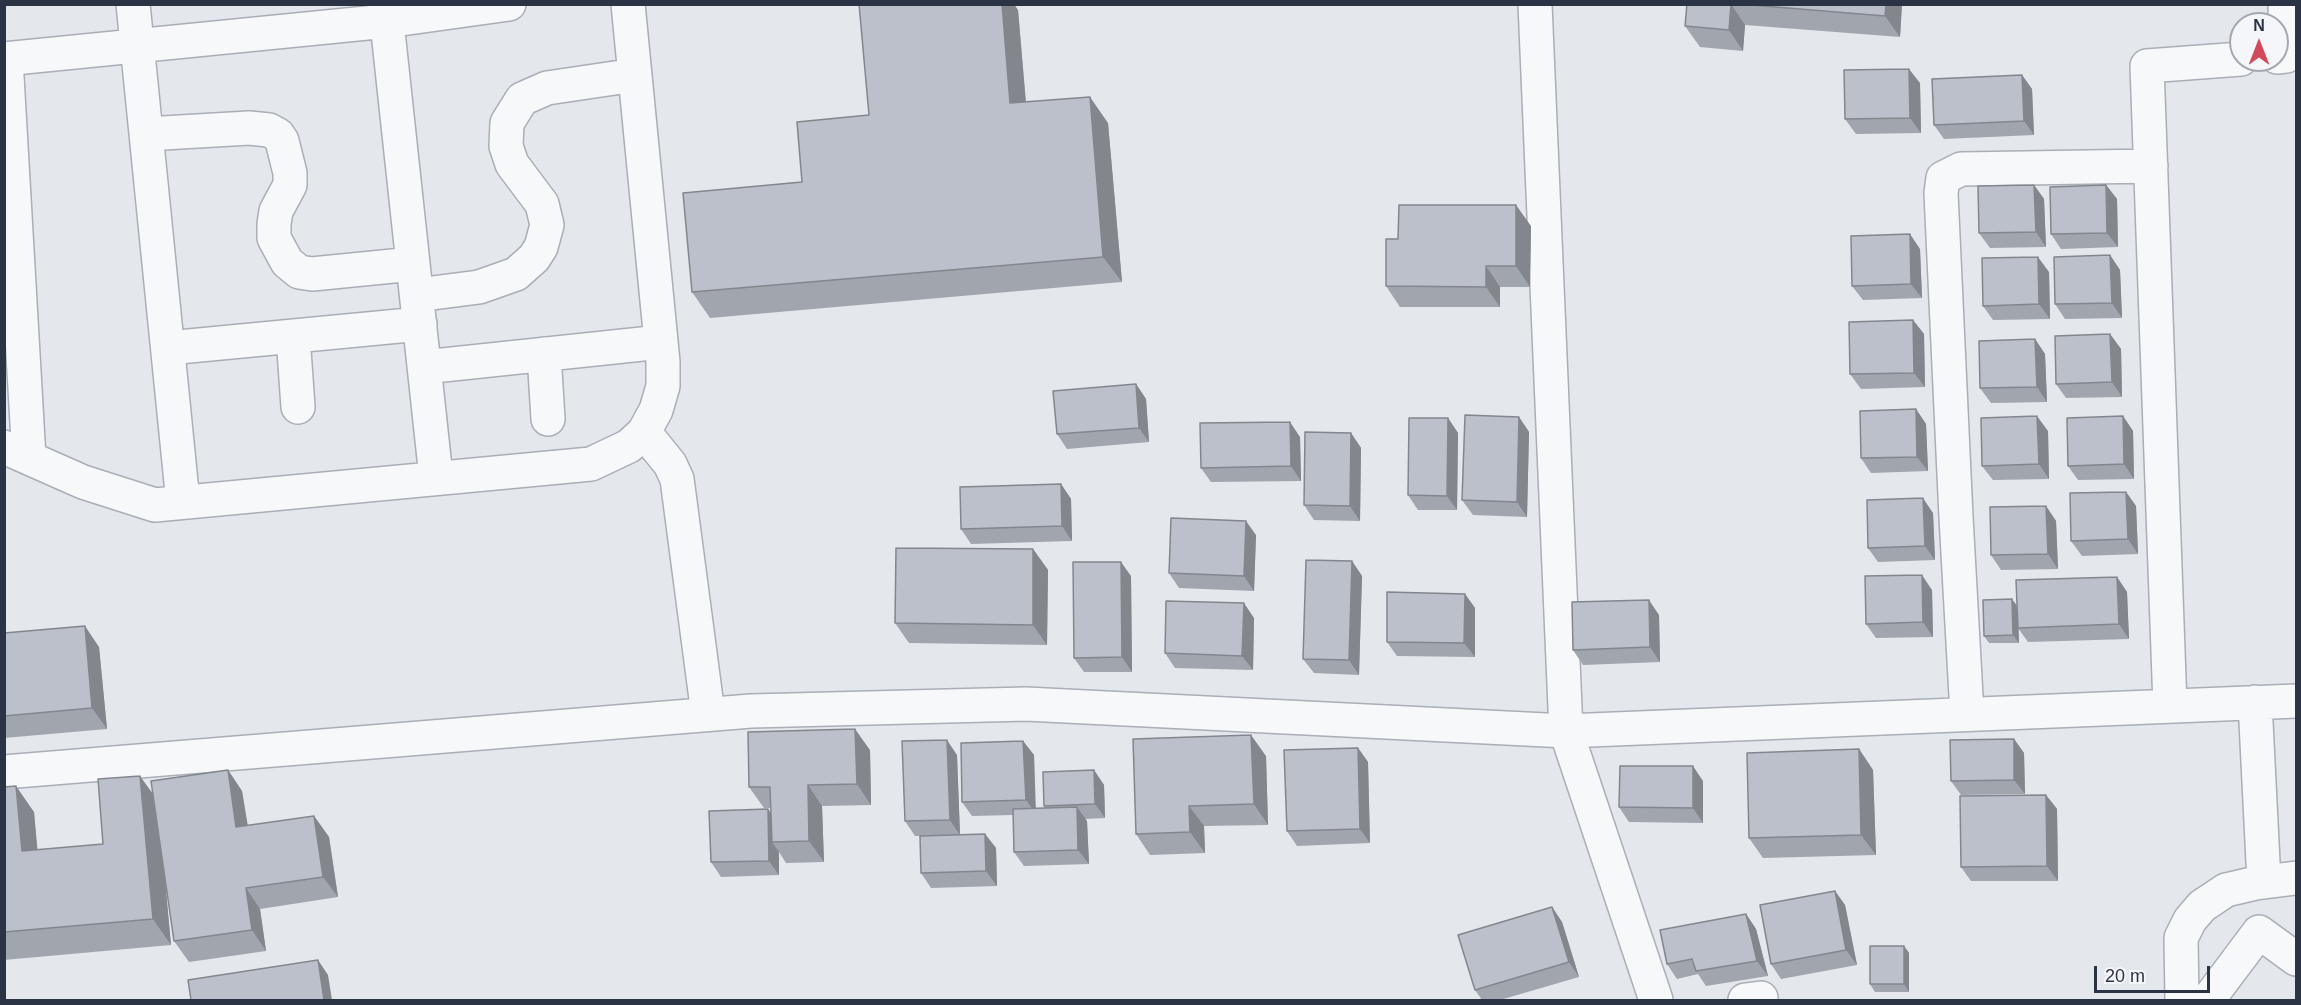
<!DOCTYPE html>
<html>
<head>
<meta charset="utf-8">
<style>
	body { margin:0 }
	#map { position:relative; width:2301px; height:1005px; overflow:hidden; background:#e4e7ec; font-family:Helvetica,sans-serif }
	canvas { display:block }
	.frame { position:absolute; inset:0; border:6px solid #2b3445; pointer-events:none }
	.north { position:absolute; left:2229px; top:12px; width:60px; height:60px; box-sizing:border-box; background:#f4f6f9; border:2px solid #a4a8b1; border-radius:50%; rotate:0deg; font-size:16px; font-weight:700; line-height:24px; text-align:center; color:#2b3445 }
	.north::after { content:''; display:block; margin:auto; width:21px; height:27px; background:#d1495b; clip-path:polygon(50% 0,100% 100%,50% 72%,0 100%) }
	.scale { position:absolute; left:2094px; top:966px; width:116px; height:27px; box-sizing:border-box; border:3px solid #2b3445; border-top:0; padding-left:8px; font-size:18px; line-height:21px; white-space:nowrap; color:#2b3445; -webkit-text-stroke:4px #f4f6f9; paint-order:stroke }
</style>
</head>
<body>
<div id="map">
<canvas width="2301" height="1005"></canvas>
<div class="frame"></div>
<div class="north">N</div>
<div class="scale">20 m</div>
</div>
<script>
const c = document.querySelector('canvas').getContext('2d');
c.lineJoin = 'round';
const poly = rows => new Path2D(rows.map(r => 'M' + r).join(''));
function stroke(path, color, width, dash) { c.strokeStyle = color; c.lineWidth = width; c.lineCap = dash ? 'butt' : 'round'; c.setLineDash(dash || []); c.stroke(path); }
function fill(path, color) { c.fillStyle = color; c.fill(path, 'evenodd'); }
const minor = poly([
	[133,4,183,502],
	[385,4,436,477],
	[1535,4,1566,731,1656,1000],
	[2277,57,2286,56,2285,4],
	[4,59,387,21,509,4],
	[6,59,29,458],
	[146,134,249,128,269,130,278,135,282,141,290,173,290,185,276,211,274,224,274,238,287,262,299,272,312,274,413,264],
	[417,295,479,287,516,274,534,258,541,247,547,225,542,204,512,164,506,146,507,123,522,99,547,88,635,75],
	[293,336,298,407],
	[168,348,420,324],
	[544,354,548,419],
	[424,367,661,342],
	[644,432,670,464,677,479,708,714],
	[4,447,83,482,155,505,591,464,629,446,644,432,656,410,663,386,663,362,628,4],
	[2255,702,2264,882],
	[2170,706,2147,66,2241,59],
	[1967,714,1956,517,1941,193,1943,178,1961,169,2151,166],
	[4,772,751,711,1026,704,1566,731,2296,701],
	[1745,1000,1761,998],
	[2182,1000,2181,938,2190,920,2202,906,2226,890,2256,883,2296,878],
	[2208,1000,2259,932,2296,959]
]);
const wall = poly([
	[1687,4,1902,4,1900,37,1745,25,1743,51,1700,47,1685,26],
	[1018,10,1026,102,1108,123,1122,282,710,318,692,292,869,115],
	[2022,75,2032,89,2034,135,1944,139,1934,125],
	[1920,83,1921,133,1856,134,1845,119],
	[2034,185,2044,199,2046,247,1990,248,1979,233],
	[2106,185,2117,199,2118,247,2061,249,2051,234],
	[1531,226,1530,287,1500,287,1500,307,1400,307,1386,286,1398,239],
	[1920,249,1922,298,1863,300,1852,286],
	[2110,255,2120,270,2122,318,2065,319,2055,304],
	[2049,272,2050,319,1993,320,1983,306],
	[1913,320,1924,334,1925,387,1861,389,1850,374],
	[2110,334,2121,349,2122,397,2066,398,2056,384],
	[2035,339,2045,354,2047,402,1991,403,1980,388],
	[1136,384,1146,399,1149,442,1067,449,1057,434],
	[1916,409,1926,424,1928,471,1871,473,1861,458],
	[2123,416,2133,431,2134,479,2078,480,2068,466],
	[1519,417,1529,432,1527,517,1473,515,1462,500],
	[1448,418,1458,433,1457,510,1418,510,1408,495],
	[2048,431,2049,479,1993,480,1982,466],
	[1351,433,1361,448,1360,521,1314,520,1304,505],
	[1300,437,1301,481,1211,482,1201,468],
	[1061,484,1071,499,1072,541,971,544,961,529],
	[2126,492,2136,506,2138,554,2082,556,2071,541],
	[2046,506,2056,521,2058,569,2001,570,1991,555],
	[1933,513,1935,560,1878,562,1868,548],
	[1256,535,1254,591,1179,588,1169,573],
	[1033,549,1048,570,1047,645,909,643,895,623],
	[1352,561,1362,576,1359,675,1314,673,1303,659],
	[1131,576,1132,672,1084,672,1074,658],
	[2117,577,2127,592,2129,639,2028,642,2018,628,2019,643,1989,643,1984,636,2017,606],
	[1932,590,1933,637,1876,638,1866,624],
	[1465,594,1475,608,1475,657,1397,656,1387,642],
	[1659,615,1660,662,1583,665,1573,650],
	[1254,618,1253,670,1175,668,1165,653],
	[4,633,99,647,107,729,4,738],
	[2014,739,2024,753,2025,794,1961,795,1951,781],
	[1023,741,1034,755,1035,808,1045,808,1044,806,1094,770,1104,785,1105,818,1085,819,1087,821,1089,864,1024,866,1014,852,1013,815,972,816,962,802],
	[1358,748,1368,762,1370,843,1297,846,1287,831],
	[1859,749,1873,770,1876,855,1763,858,1749,838],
	[870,750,871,805,822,806,824,862,786,863,779,852,779,875,721,877,711,862,768,809,771,813,771,808,764,808,749,787],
	[957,755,960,835,985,834,996,848,997,886,931,888,921,873,951,835,915,836,905,821],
	[1266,756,1268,825,1204,826,1205,853,1150,855,1136,834],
	[228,770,242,791,248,826,314,816,329,837,338,897,260,909,266,951,189,962,174,941,164,874,171,945,4,960,4,787,34,812,37,850,103,844,152,793],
	[1703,781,1703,823,1629,822,1619,807],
	[2046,795,2057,809,2058,881,1971,881,1961,867],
	[1835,891,1845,905,1857,965,1781,979,1771,964],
	[1552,907,1562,922,1579,977,1500,1000,1482,1000,1475,990],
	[1746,914,1756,929,1768,976,1706,986,1698,974,1677,979,1667,964],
	[1904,946,1909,953,1909,992,1875,992,1870,984]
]);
const shadedWall = poly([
	[1002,4,1014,4,1018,10,1028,129,1010,103],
	[1731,4,1745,25,1743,51,1729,30],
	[1886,4,1902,4,1900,37,1885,16],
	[1909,69,1920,83,1921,133,1910,118],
	[2022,75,2032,89,2034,135,2024,121],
	[1090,97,1108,123,1122,282,1103,257],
	[2034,185,2044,199,2046,247,2036,232],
	[2106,185,2117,199,2118,247,2107,233],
	[1516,205,1531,226,1530,287,1516,266],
	[1910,234,1920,249,1922,298,1911,284],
	[2110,255,2120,270,2122,318,2112,303],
	[2038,257,2049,272,2050,319,2039,304],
	[1486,266,1500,287,1500,307,1486,287],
	[1913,320,1924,334,1925,387,1914,373],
	[2110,334,2121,349,2122,397,2112,382],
	[2035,339,2045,354,2047,402,2037,387],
	[1136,384,1146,399,1149,442,1139,428],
	[1916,409,1926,424,1928,471,1917,457],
	[2037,416,2048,431,2049,479,2039,464],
	[2123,416,2133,431,2134,479,2124,464],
	[1519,417,1529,432,1527,517,1517,502],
	[1448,418,1458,433,1457,510,1447,496],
	[1290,422,1300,437,1301,481,1291,466],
	[1351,433,1361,448,1360,521,1350,506],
	[1061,484,1071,499,1072,541,1062,526],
	[2126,492,2136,506,2138,554,2128,539],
	[1923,498,1933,513,1935,560,1925,546],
	[2046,506,2056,521,2058,569,2048,554],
	[1246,521,1256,535,1254,591,1244,576],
	[1033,549,1048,570,1047,645,1033,625],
	[1352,561,1362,576,1359,675,1349,660],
	[1121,562,1131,576,1132,672,1122,657],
	[1922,575,1932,590,1933,637,1923,622],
	[2117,577,2127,592,2129,639,2119,624],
	[1465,594,1475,608,1475,657,1464,643],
	[2012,599,2018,607,2019,643,2013,635],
	[1649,600,1659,615,1660,662,1650,647],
	[1244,603,1254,618,1253,670,1242,656],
	[85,626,99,647,107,729,92,708],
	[855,729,870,750,871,805,857,784],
	[1251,735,1266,756,1268,825,1254,804],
	[2014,739,2024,753,2025,794,2014,780],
	[947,740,957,755,960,835,950,820],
	[1023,741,1034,755,1036,814,1026,800],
	[1358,748,1368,762,1370,843,1360,829],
	[1859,749,1873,770,1876,855,1861,835],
	[1693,766,1703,781,1703,823,1693,808],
	[228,770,242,791,251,848,236,827],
	[1094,770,1104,785,1105,818,1095,804],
	[140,776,158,801,171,945,153,919],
	[808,785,822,806,824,862,809,841],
	[16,786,34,812,40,877,22,851],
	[2046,795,2057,809,2058,881,2047,866],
	[1189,806,1204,826,1205,853,1190,832],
	[1077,807,1087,821,1089,864,1078,850],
	[768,809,778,823,772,842,779,852,779,875,769,861],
	[314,816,329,837,338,897,323,877],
	[985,834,996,848,997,886,986,871],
	[246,888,260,909,266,951,252,930],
	[1835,891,1845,905,1857,965,1846,950],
	[1552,907,1562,922,1579,977,1569,962],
	[1746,914,1756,929,1768,976,1757,961],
	[1904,946,1909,953,1909,992,1904,984],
	[318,960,328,975,332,1000,324,1000]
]);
const building = poly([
	[859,4,1002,4,1010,103,1090,97,1103,257,692,292,683,193,802,182,797,122,869,115,859,4],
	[1687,4,1731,4,1729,30,1685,26,1687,4],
	[1739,4,1886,4,1885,16,1739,4],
	[1909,69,1910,118,1845,119,1844,70,1909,69],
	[2022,75,2024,121,1934,125,1932,79,2022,75],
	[2034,185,2036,232,1979,233,1978,186,2034,185],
	[2106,185,2107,233,2051,234,2050,187,2106,185],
	[1399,205,1516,205,1516,266,1486,266,1486,287,1386,286,1386,239,1398,239,1399,205],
	[1910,234,1911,284,1852,286,1851,236,1910,234],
	[2110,255,2112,303,2055,304,2054,257,2110,255],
	[2038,257,2039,304,1983,306,1982,258,2038,257],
	[1913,320,1914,373,1850,374,1849,322,1913,320],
	[2110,334,2112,382,2056,384,2055,336,2110,334],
	[2035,339,2037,387,1980,388,1979,341,2035,339],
	[1136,384,1139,428,1057,434,1053,391,1136,384],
	[1916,409,1917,457,1861,458,1860,411,1916,409],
	[1465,415,1519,417,1517,502,1462,500,1465,415],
	[2037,416,2039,464,1982,466,1981,418,2037,416],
	[2123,416,2124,464,2068,466,2067,418,2123,416],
	[1409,418,1448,418,1447,496,1408,495,1409,418],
	[1290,422,1291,466,1201,468,1200,423,1290,422],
	[1305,432,1351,433,1350,506,1304,505,1305,432],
	[1061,484,1062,526,961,529,960,487,1061,484],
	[2126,492,2128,539,2071,541,2070,493,2126,492],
	[1923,498,1925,546,1868,548,1867,500,1923,498],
	[2046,506,2048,554,1991,555,1990,507,2046,506],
	[1171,518,1246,521,1244,576,1169,573,1171,518],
	[896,548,1033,549,1033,625,895,623,896,548],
	[1306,560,1352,561,1349,660,1303,659,1306,560],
	[1073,562,1121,562,1122,657,1074,658,1073,562],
	[1922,575,1923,622,1866,624,1865,576,1922,575],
	[2117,577,2119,624,2018,628,2016,580,2117,577],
	[1387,592,1465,594,1464,643,1387,642,1387,592],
	[2012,599,2013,635,1984,636,1983,600,2012,599],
	[1649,600,1650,647,1573,650,1572,602,1649,600],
	[1166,601,1244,603,1242,656,1165,653,1166,601],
	[85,626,92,708,4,716,4,633,85,626],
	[855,729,857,784,808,785,809,841,772,842,770,787,749,787,748,732,855,729],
	[1251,735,1254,804,1189,806,1190,832,1136,834,1133,739,1251,735],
	[2014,739,2014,780,1951,781,1950,740,2014,739],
	[947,740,950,820,905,821,902,741,947,740],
	[1023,741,1026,800,962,802,961,743,1023,741],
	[1358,748,1360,829,1287,831,1284,750,1358,748],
	[1859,749,1861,835,1749,838,1747,753,1859,749],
	[1620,766,1693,766,1693,808,1619,807,1620,766],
	[228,770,236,827,314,816,323,877,246,888,252,930,174,941,151,781,228,770],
	[1094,770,1095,804,1044,806,1043,772,1094,770],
	[140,776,153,919,4,932,4,787,16,786,22,851,103,844,98,779,140,776],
	[2046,795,2047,866,1961,867,1960,796,2046,795],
	[1077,807,1078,850,1014,852,1013,809,1077,807],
	[768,809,769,861,711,862,709,811,768,809],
	[985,834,986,871,921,873,920,836,985,834],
	[1835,891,1846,950,1771,964,1760,905,1835,891],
	[1552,907,1569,962,1475,990,1458,935,1552,907],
	[1746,914,1757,961,1696,971,1692,959,1667,964,1660,930,1746,914],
	[1870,946,1904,946,1904,984,1870,984,1870,946],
	[318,960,324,1000,191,1000,188,980,318,960]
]);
stroke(minor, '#a9aeb7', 36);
stroke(minor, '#f7f8fa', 33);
fill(wall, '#a1a5ae');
fill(shadedWall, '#83868d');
fill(building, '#bbc0ca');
stroke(building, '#83868d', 1.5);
</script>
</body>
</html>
